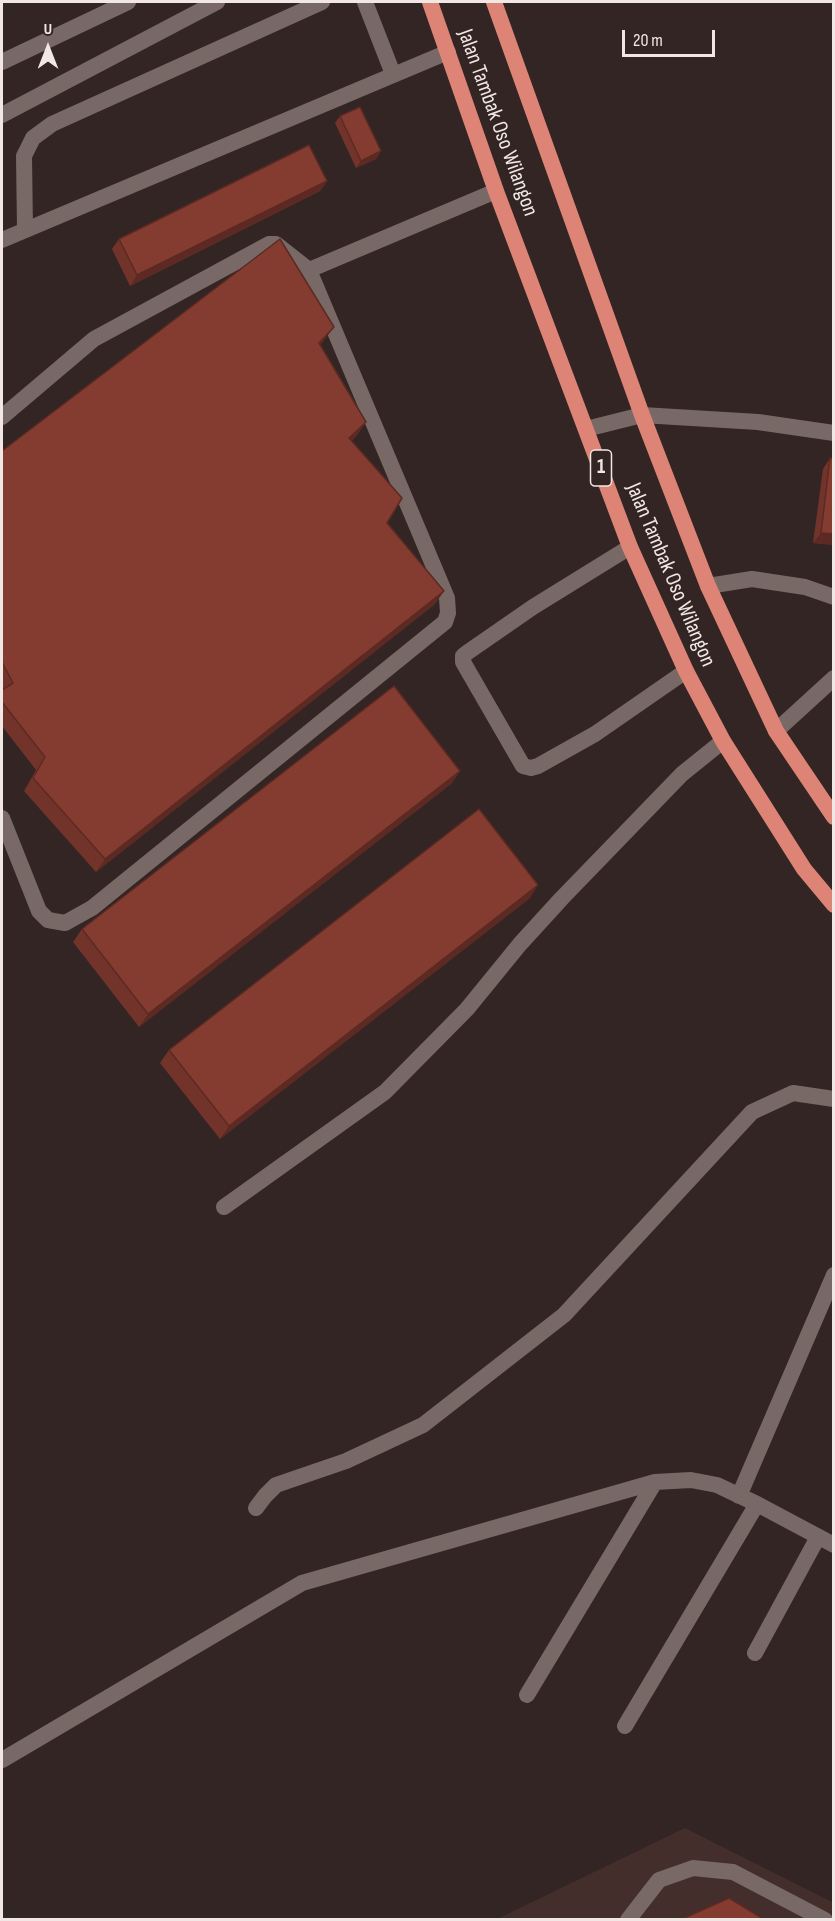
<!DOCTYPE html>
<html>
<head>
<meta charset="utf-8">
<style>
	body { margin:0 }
	#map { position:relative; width:835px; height:1921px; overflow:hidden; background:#332523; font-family:"Sofia Sans Condensed",sans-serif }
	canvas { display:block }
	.frame { position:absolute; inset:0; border:3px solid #f1e7e5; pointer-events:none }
	.north { position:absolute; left:18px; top:18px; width:60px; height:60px; -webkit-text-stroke:4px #332523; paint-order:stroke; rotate:0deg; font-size:16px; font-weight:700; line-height:24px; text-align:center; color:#f1e7e5 }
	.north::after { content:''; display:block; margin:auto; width:21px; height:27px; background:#f1e7e5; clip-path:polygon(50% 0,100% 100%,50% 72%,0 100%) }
	.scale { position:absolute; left:622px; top:30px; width:93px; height:27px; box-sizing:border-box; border:3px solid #f1e7e5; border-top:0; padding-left:8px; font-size:18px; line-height:21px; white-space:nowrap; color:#f1e7e5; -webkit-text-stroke:4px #332523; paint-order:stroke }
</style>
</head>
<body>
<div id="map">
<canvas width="835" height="1921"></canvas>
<div class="frame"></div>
<div class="north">U</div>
<div class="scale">20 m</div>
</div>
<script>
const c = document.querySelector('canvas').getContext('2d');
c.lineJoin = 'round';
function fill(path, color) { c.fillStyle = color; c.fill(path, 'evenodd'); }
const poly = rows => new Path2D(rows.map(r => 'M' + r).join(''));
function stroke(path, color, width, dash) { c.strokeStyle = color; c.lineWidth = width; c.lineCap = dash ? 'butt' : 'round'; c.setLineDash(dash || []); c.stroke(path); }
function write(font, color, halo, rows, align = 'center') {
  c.font = font + ' "Sofia Sans Condensed",sans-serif'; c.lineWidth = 4.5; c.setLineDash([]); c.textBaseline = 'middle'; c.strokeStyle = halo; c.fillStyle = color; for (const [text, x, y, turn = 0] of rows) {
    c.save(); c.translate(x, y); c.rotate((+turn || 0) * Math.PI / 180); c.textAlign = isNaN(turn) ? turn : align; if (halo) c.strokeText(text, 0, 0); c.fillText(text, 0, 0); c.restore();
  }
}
const built = poly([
	[685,1828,834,1903,833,1920,495,1920]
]);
const service = poly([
	[365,2,393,74],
	[2,62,128,2],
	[2,115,217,2],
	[25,229,24,156,33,138,52,124,322,2],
	[2,240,448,52],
	[2,417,94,339,269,244,276,244,309,270],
	[586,429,642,415,758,422,834,433],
	[630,547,533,607,468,652,463,656,463,662,523,766,531,768,538,766,595,734,686,671],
	[708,586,752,579,805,587,834,597],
	[776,731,834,678],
	[2,818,39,911,48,920,65,923,92,908,445,622,448,613,447,598,309,270,496,191],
	[224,1207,385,1092,467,1009,520,944,562,898,682,774,723,741],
	[739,1496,834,1275],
	[256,1508,265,1496,276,1485,346,1461,423,1425,564,1315,752,1112,793,1093,834,1099],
	[755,1653,818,1537],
	[527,1695,655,1482],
	[625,1726,757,1504],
	[2,1760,302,1583,655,1482,691,1480,717,1485,757,1504,834,1545],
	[628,1920,659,1880,693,1868,733,1872,825,1920]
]);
const trunk = poly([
	[430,2,496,191,630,547,686,671,723,741,804,869,834,905],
	[494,2,642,415,708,586,776,731,834,817]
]);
const wall = poly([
	[340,116,381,151,376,159,356,168,335,123],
	[327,181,320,191,130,286,112,249,119,239],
	[325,339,320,345,366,422,357,435,351,441,387,523,444,591,435,604,96,872,24,791,36,770,2,726,2,451],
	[830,458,834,545,813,543,823,469],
	[460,771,451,784,139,1027,73,942,82,929],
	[530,898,220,1139,160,1063,169,1050]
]);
const shadedWall = poly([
	[381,151,376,159,356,168,361,161],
	[327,181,320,191,130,286,137,275],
	[334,327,325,339,310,356,319,343],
	[366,422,357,435,340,451,349,438],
	[821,533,834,534,834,545,813,543],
	[444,591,435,604,96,872,105,859],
	[460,771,451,784,139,1027,148,1014],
	[538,885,530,898,220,1139,229,1126]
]);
const building = poly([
	[360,107,381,151,361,161,340,116,360,107],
	[309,145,327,181,137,275,119,239,309,145],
	[280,239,334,327,319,343,366,422,349,438,402,498,387,523,444,591,105,859,33,778,45,757,2,702,2,690,13,683,2,662,2,451,280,239],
	[830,458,834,459,834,534,821,533,830,458],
	[394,686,460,771,148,1014,82,929,394,686],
	[479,809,538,885,229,1126,169,1050,479,809],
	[729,1898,765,1920,680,1920,729,1898]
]);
const shields = [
	[601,468,21]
];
const shieldNames = [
	["1",601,468]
];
const streetNames = [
	["Jalan Tambak Oso Wilangon",497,123,70],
	["Jalan Tambak Oso Wilangon",670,575,67]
];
fill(built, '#432e2b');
stroke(service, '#796966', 16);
stroke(trunk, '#dd8476', 16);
fill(wall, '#72342a');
fill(shadedWall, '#5c2a22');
fill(building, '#843c31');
stroke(building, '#5c2a22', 1.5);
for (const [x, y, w] of shields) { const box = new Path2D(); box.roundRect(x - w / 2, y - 18, w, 36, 4.5); c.fillStyle = '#332523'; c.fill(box); stroke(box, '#f1e7e5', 1.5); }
write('bold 21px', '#f1e7e5', null, shieldNames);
write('22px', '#f1e7e5', '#332523', streetNames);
</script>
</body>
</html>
